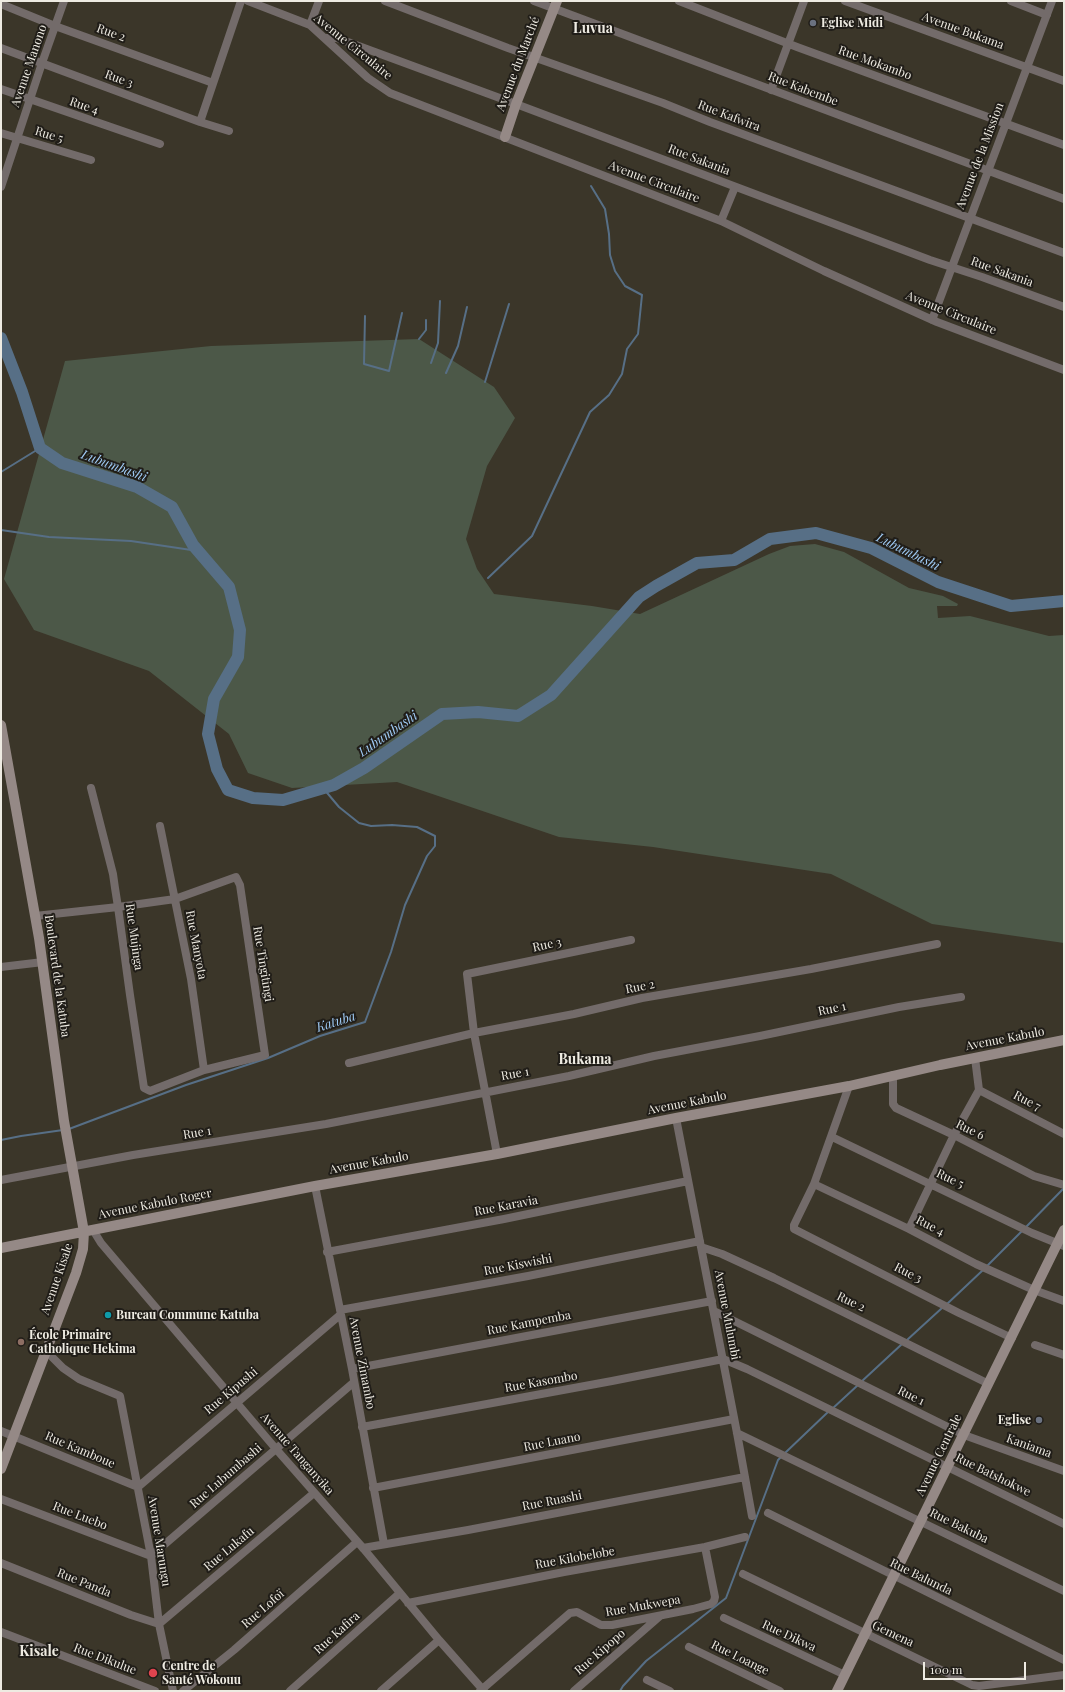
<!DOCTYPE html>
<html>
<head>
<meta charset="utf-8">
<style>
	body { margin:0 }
	#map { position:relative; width:1065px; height:1692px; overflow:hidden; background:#3b3629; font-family:"Playfair Display",serif }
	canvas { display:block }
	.frame { position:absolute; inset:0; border:2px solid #eeebe2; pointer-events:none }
	.scale { position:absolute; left:923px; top:1662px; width:103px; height:18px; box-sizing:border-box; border:2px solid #eeebe2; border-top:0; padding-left:5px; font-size:12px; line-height:14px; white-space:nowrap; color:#eeebe2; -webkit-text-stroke:3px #201d18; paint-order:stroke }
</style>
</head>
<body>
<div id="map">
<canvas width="1065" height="1692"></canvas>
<div class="frame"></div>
<div class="scale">100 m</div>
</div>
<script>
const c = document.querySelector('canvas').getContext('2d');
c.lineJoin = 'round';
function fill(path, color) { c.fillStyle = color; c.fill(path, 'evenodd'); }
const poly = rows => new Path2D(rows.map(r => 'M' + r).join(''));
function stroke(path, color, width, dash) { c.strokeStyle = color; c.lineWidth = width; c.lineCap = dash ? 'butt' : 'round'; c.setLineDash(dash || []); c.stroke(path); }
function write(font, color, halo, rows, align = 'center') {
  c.font = font + ' "Playfair Display",serif'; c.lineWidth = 4; c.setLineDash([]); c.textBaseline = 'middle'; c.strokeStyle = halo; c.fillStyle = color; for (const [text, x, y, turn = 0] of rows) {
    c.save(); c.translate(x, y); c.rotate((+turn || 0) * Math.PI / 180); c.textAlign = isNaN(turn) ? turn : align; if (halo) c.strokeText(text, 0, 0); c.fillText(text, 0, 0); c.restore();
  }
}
const green = poly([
	[419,339,494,387,515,418,487,466,466,539,477,569,494,594,592,606,640,614,769,554,790,546,815,544,844,552,909,588,943,596,958,604,957,606,937,606,938,618,970,616,1049,636,1064,635,1064,943,932,924,831,874,653,847,559,837,397,782,292,788,248,773,229,734,149,671,34,630,4,579,65,361,211,346]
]);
const stream = poly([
	[365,316,364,364,389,371,402,313],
	[419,339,426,330,426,320],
	[431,363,438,343,440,301],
	[446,373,458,346,467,307],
	[485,382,509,304],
	[1,472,40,448],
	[1,530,49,537,131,541,198,551],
	[488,578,532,536,590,412,609,395,622,374,627,349,638,334,642,295,625,286,615,271,610,255,609,234,605,209,591,186],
	[69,1129,186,1085,268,1058,320,1036,365,1022,391,952,405,905,427,856,435,846,435,836,417,827,392,825,371,826,359,823,339,807,323,788],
	[1,1140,21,1136,63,1130],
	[1026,1227,1064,1188],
	[986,1267,1023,1230],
	[947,1304,983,1270],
	[907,1340,942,1308],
	[861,1382,902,1344],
	[832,1409,858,1385],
	[785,1453,828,1412],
	[620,1691,623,1686,646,1661,726,1598,778,1460,781,1457]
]);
const river = poly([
	[1,338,22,392,40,448,62,463,137,487,172,507,193,545,229,587,240,630,238,657,214,699,208,734,217,769,228,790,253,798,283,800,334,785,364,768,442,714,478,712,518,716,551,695,639,597,656,586,697,563,734,560,770,539,816,533,871,548,938,582,1011,606,1064,601]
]);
const street = poly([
	[248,1,310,25,368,78,390,93,721,221,824,271,937,322,1064,370],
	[385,1,508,48,663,103,710,122,1064,253],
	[534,1,1064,199],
	[679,1,797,47,1064,145],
	[845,1,1064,81],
	[1011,1,1047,15],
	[1,4,55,26,213,83],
	[310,25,319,1],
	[325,38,337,38,516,104,930,260,982,277,1064,307],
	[1,48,200,122,229,131],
	[1,89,160,144],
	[771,90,804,1],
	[200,122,241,1],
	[1,133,91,160],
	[1,187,42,63,64,1],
	[721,221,735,187],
	[932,320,1052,1],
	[160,826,191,979,204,1070],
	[35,916,118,907,175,899,236,877,240,885,265,1055,204,1070,150,1091,144,1088,130,995,118,907,115,888,113,874,91,788],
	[1,967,43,962],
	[349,1063,474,1033,574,1014,642,998,811,969,937,944],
	[893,1075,893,1104,896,1108,954,1135,1034,1176,1064,1185],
	[849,1086,814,1184,794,1225,794,1229,959,1313,1012,1338],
	[979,1090,1064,1134],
	[676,1118,737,1433,752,1516],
	[832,1137,1032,1233,1064,1246],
	[497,1154,474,1033,467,974,631,940],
	[1,1180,133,1155,326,1124,569,1076,654,1056,760,1036,899,1007,961,997],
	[814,1184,909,1229,976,1264,1034,1290,1064,1301],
	[315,1186,352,1369,384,1544],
	[909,1229,954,1135,979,1090,975,1058],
	[93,1230,101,1243,276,1449,363,1548,439,1640,484,1691],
	[701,1247,722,1254,774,1278,989,1384],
	[327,1252,504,1219,688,1181],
	[340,1310,528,1276,700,1241],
	[714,1311,964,1435,1064,1471],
	[1035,1345,1064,1355],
	[46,1351,63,1368,79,1379,120,1396,151,1556,159,1624,173,1691],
	[352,1369,712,1301],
	[362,1427,612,1381,723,1359,747,1369,1064,1524],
	[1,1431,138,1487,340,1315],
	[737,1433,1064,1591],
	[373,1488,734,1419],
	[1,1499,151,1556,353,1383],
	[768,1513,1064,1660],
	[363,1548,468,1530,745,1477],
	[1,1563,131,1615,159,1624,314,1493],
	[743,1574,972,1685,979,1686,1064,1675],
	[408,1603,564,1572,705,1547,745,1537],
	[724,1618,845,1675],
	[1,1632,155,1691],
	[689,1647,780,1691],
	[647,1680,670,1691],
	[183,1691,234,1650,357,1542],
	[290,1691,400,1593],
	[381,1691,439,1640],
	[480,1691,570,1613,577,1612,601,1625,612,1625,693,1609,711,1604,714,1601,715,1597,705,1547],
	[574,1691,660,1616]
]);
const secondary = poly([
	[505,137,516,104,557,1],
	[1,725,39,938,64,1121,84,1232,83,1249,76,1273,1,1469],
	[1,1248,315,1186,497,1154,676,1118,849,1086,940,1065,1064,1040],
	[837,1691,1064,1230]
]);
const markers = [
	[813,23,4,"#6b7280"],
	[108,1315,4,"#0f9aa8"],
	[21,1342,4,"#8d6e63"],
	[1039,1420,4,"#6b7280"],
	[153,1673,5,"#e0444e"]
];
const poiNames = [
	["Eglise Midi",821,23],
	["Bureau Commune Katuba",116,1315],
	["École Primaire",29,1335],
	["Catholique Hekima",29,1349],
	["Eglise",1031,1420,"right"],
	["Centre de",162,1666],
	["Santé Wokouu",162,1680]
];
const streetNames = [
	["Avenue Bukama",963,31,20],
	["Rue 2",111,33,20],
	["Avenue Circulaire",353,47,39],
	["Rue Mokambo",875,63,20],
	["Avenue du Marché",518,64,-69],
	["Avenue Manono",29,66,-71],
	["Rue 3",119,79,20],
	["Rue Kabembe",803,89,21],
	["Rue 4",84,106,19],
	["Rue Kafwira",729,116,21],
	["Rue 5",49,135,17],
	["Avenue de la Mission",980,156,-69],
	["Rue Sakania",699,160,21],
	["Avenue Circulaire",654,182,21],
	["Rue Sakania",1002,272,20],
	["Avenue Circulaire",951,313,22],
	["Rue Mujinga",134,937,82],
	["Rue Manyota",196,945,79],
	["Rue 3",547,945,-12],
	["Rue Tingitingi",263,964,81],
	["Boulevard de la Katuba",57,976,82],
	["Rue 2",640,987,-11],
	["Rue 1",832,1009,-12],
	["Avenue Kabulo",1005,1039,-11],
	["Rue 1",515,1074,-10],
	["Rue 7",1027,1101,27],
	["Avenue Kabulo",687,1103,-11],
	["Rue 6",970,1130,26],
	["Rue 1",197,1133,-9],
	["Avenue Kabulo",369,1163,-10],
	["Rue 5",950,1179,25],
	["Avenue Kabulo Roger",155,1204,-11],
	["Rue Karavia",506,1206,-11],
	["Rue 4",930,1226,27],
	["Rue Kiswishi",518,1265,-11],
	["Rue 3",908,1273,27],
	["Avenue Kisale",57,1279,-71],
	["Rue 2",851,1302,26],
	["Avenue Mulumbi",727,1315,79],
	["Rue Kampemba",529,1323,-11],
	["Avenue Zimambo",362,1363,79],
	["Rue Kasombo",541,1382,-10],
	["Rue Kipushi",231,1391,-40],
	["Rue 1",911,1396,26],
	["Rue Luano",552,1442,-11],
	["Kaniama",1029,1446,20],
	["Rue Kamboue",80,1450,23],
	["Avenue Tanganyika",297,1454,49],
	["Avenue Centrale",939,1455,-64],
	["Rue Batshokwe",993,1475,26],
	["Rue Lubumbashi",226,1476,-41],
	["Rue Ruashi",552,1501,-11],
	["Rue Luebo",80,1516,21],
	["Rue Bakuba",959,1526,26],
	["Avenue Marungu",159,1541,81],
	["Rue Lukafu",229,1549,-40],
	["Rue Kilobelobe",575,1558,-10],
	["Rue Balunda",921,1577,26],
	["Rue Panda",84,1583,22],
	["Rue Mukwepa",643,1606,-10],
	["Rue Lofoï",263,1609,-41],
	["Rue Kafira",337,1633,-42],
	["Gemena",893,1634,25],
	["Rue Dikwa",789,1636,25],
	["Rue Kipopo",600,1652,-41],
	["Rue Loange",740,1658,26],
	["Rue Dikulue",105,1659,21]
];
const waterNames = [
	["Lubumbashi",114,466,20],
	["Lubumbashi",908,552,26],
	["Lubumbashi",388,734,-35],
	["Katuba",336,1022,-18]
];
const quarterNames = [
	["Luvua",593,29],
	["Bukama",585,1060],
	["Kisale",39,1652]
];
fill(green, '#4c5848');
stroke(stream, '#576f86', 2);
stroke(river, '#576f86', 12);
stroke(street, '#736b6a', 8);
stroke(secondary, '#958986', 10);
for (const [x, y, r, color] of markers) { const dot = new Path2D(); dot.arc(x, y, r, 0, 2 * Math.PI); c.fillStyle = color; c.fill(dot); stroke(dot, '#201d18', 1.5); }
write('bold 12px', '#eeebe2', '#201d18', poiNames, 'left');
write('12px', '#eeebe2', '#201d18', streetNames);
write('italic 13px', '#a0ccf6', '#201d18', waterNames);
write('bold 14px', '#eeebe2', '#201d18', quarterNames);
</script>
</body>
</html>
